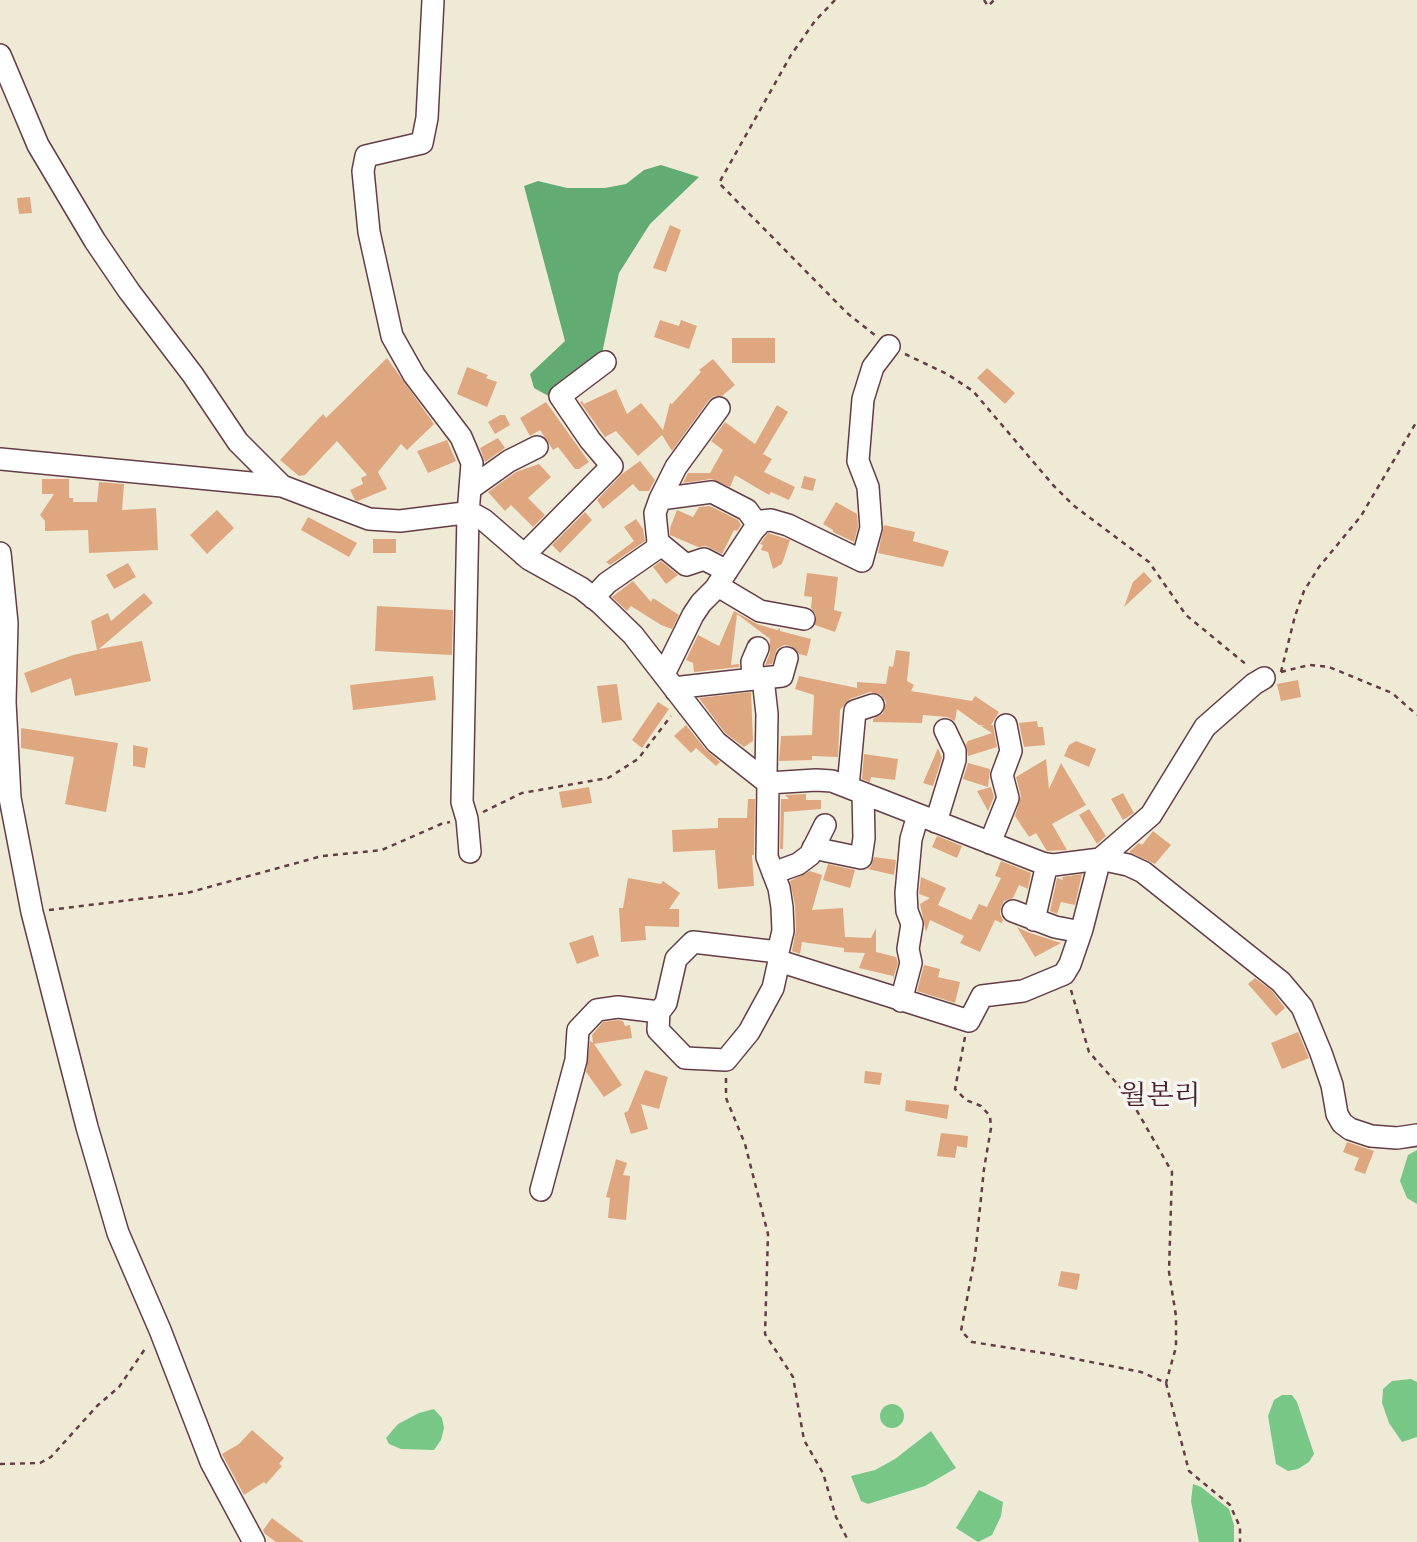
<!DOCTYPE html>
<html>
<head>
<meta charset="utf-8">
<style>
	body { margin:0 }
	canvas { display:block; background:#efead6 }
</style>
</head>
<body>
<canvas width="1417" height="1542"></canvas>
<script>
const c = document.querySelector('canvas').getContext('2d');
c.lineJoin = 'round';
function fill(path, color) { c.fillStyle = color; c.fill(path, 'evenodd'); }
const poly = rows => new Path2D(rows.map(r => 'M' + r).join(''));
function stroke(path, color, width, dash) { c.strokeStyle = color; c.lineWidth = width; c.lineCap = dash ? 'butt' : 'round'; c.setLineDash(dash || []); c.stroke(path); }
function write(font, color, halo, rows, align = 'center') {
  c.font = font + ' "EB Garamond","Noto Serif KR",serif'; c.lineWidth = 7; c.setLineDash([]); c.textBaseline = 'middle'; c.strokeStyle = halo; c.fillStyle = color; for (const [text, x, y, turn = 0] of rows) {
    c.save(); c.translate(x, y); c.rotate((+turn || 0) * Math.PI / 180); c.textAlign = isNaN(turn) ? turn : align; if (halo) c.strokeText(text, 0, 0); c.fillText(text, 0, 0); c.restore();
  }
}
const green = poly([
	[1417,1150,1417,1204,1407,1198,1400,1181,1408,1155],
	[1411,1379,1417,1382,1417,1437,1402,1442,1389,1423,1382,1403,1383,1389,1392,1381],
	[1282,1395,1292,1395,1297,1402,1314,1454,1309,1462,1298,1469,1288,1471,1276,1464,1268,1416,1274,1400],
	'880 1416a12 12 0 1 1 24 0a12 12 0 1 1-24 0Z',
	[434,1409,442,1418,444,1428,441,1440,434,1450,401,1449,389,1444,386,1438,398,1424,419,1413],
	[931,1431,956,1468,925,1486,868,1504,861,1501,851,1476,875,1470,895,1459],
	[1193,1484,1201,1487,1229,1509,1234,1525,1234,1542,1199,1542,1191,1501],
	[979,1490,1003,1502,1001,1516,992,1535,978,1542,956,1528]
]);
const forest = poly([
	[661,165,699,177,650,224,619,273,601,358,552,398,534,388,530,374,565,341,524,186,538,181,567,188,605,188,626,184,644,170]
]);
const building = poly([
	[30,197,32,213,19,214,17,198],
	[670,225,681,230,666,272,653,268],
	[660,320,679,326,681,320,697,326,689,349,654,337],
	[732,338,775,338,775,363,732,363],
	[387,358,434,424,407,450,401,444,378,472,387,489,358,501,355,500,350,490,363,484,361,478,367,475,337,441,305,475,299,476,280,460,323,414,326,418],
	[713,359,735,385,722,396,714,396,709,400,672,451,662,435,638,456,616,431,605,437,580,402,582,401,584,404,616,389,627,414,641,403,663,430,670,403,672,404,701,372,699,370],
	[467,367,488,375,486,378,497,382,487,407,457,394],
	[987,368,1015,393,1005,404,977,378],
	[546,402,589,462,579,469,575,469,558,447,553,450,540,430,530,436,520,418],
	[777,405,788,412,763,454,772,459,764,472,795,487,789,500,771,492,769,495,735,475,730,487,711,479,683,483,688,473,710,473,723,450,711,441,725,422,755,444],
	[500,415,505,415,510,425,495,434,488,422],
	[498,438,505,448,485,462,480,448],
	[447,440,456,461,428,473,417,451],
	[640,461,655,480,649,491,639,491,633,484,603,509,597,500,622,474],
	[539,464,551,477,528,498,545,515,533,527,511,505,505,511,488,492,516,472],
	[804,476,816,479,813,491,801,488],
	[42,479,69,479,69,498,73,498,73,502,97,502,99,482,124,484,122,510,156,508,158,550,89,553,88,530,45,531,45,521,40,515,54,494,42,494],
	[836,502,857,514,858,527,854,542,833,532,833,530,823,524],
	[710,506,738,520,741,525,737,531,734,530,722,554,706,546,698,547,670,535,670,528,677,510,693,517,699,507],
	[217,510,234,528,207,554,190,535],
	[585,512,592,520,560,553,552,545],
	[308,517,357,543,349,557,301,530],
	[636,519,643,529,645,541,610,565,606,562,634,541,624,527],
	[884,525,915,532,913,541,949,551,943,567,878,553],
	[768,533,790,540,782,564,773,569,768,552,761,550,763,545,760,544],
	[373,539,396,539,396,553,373,553],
	[661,561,678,575,666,584,653,567],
	[128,563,136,577,114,589,106,575],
	[1144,572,1152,581,1124,607,1133,582],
	[807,573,838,577,834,610,842,612,835,632,815,625,816,615,811,608,812,597,804,596],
	[633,581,651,602,653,598,679,615,672,629,661,625,631,606,627,611,612,597],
	[144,593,153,603,99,649,142,641,151,681,75,696,71,678,31,693,24,673,73,655,97,650,91,621,108,613,111,621],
	[377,606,453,610,452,655,375,651],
	[734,611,757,624,777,630,780,628,780,631,811,639,807,656,799,654,791,646,784,645,777,649,772,664,765,665,770,653,770,639,737,614,731,665,739,664,739,667,694,672,693,663,686,660,698,635,719,646],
	[896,650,910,652,907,681,914,685,911,691,972,701,975,696,999,712,991,725,993,725,997,747,968,756,966,744,968,741,992,733,981,726,985,726,979,725,957,709,955,721,947,717,923,715,922,723,873,722,873,719,883,713,886,702,881,695,870,692,850,699,840,710,838,757,812,756,812,760,779,761,781,736,812,735,814,695,795,689,799,676,857,688,857,682,886,684,889,666,893,667],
	[433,676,436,700,353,710,350,685],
	[1298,680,1301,697,1281,701,1277,684],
	[617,684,622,720,602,723,597,686],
	[751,692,753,741,744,747,725,733,699,698],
	[658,702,669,709,642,748,632,740],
	[1037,721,1038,727,1043,727,1045,745,1024,747,1019,723],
	[686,725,706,750,720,762,716,766,696,748,691,753,674,736],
	[21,728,118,743,106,812,65,804,74,757,21,748],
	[1076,741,1096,749,1089,767,1064,756,1069,745],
	[133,745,148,748,145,768,133,766],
	[938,748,942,758,933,786,923,783],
	[864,754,898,759,895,780,871,777,870,782,862,779],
	[1046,759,1049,789,1061,763,1086,805,1052,824,1067,850,1047,851,1036,833,1029,837,1015,816,1021,796,1016,777],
	[968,763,990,769,988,787,963,779],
	[589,787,592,803,562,808,559,792],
	[991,787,994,797,988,811,977,791],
	[1123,793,1134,813,1123,820,1111,799],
	[806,794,806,800,821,800,821,809,784,812,783,849,780,849,781,799,789,799,785,795],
	[748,799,755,799,754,855,752,855,754,886,718,889,715,850,673,852,672,830,718,828,718,818,747,818],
	[1089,809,1106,836,1097,844,1079,815],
	[1153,831,1171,845,1155,864,1129,852,1139,843,1142,845],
	[937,836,962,846,957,858,932,847],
	[874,857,896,860,894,875,868,869,871,866],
	[1001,861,1031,873,1028,889,1019,885,1013,898,1004,901,1001,907,1000,914,1003,920,1002,923,995,920,980,952,960,943,964,936,930,920,926,932,920,904,930,898,919,894,921,877,946,888,938,905,971,920,979,904,987,907,1001,878,995,876],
	[828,864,855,870,850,888,823,880],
	[810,871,822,875,812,910,843,908,845,937,871,938,876,928,876,952,896,957,898,963,893,979,893,976,859,968,865,953,844,952,844,948,802,942,800,954,792,951,796,930,795,905,790,881],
	[1082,874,1075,905,1061,902,1057,914,1050,911,1057,878,1063,880,1062,877],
	[628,878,661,884,663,881,680,893,669,909,679,909,679,927,645,926,646,940,621,942,619,908,623,908],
	[1017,927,1030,933,1061,943,1035,957],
	[593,935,599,956,577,964,569,943],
	[924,965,940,969,938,977,960,982,955,1003,917,991],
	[1255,978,1272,991,1285,1008,1276,1016,1248,984],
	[618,1020,623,1021,625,1026,630,1025,632,1038,594,1044,622,1085,604,1097,586,1072,590,1041,593,1043,592,1035,603,1022],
	[1298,1032,1309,1058,1282,1069,1271,1043],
	[645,1070,668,1077,659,1109,641,1104,648,1129,631,1134,624,1113,628,1111],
	[865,1071,882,1073,880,1085,864,1083],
	[906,1100,949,1105,947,1119,905,1111],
	[941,1133,968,1136,967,1148,957,1146,955,1158,937,1156],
	[1347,1142,1374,1151,1365,1174,1354,1170,1359,1158,1343,1152],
	[616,1159,627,1163,623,1175,630,1176,626,1220,608,1218,610,1198,606,1197],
	[1061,1271,1080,1274,1077,1290,1058,1286],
	[252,1430,284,1458,279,1464,282,1466,266,1484,264,1482,244,1495,222,1454,239,1444],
	[272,1518,304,1542,276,1542,265,1534,263,1530]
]);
const path = poly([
	[835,0,815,21,791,55,719,183,847,313,876,336],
	[984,0,988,6,994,0],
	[905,354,947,374,973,391,1053,485,1073,505,1149,562,1186,615,1248,666],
	[1281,672,1309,665,1329,667,1392,693,1417,715],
	[1281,672,1295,616,1304,591,1319,567,1361,516,1417,421],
	[483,812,522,793,608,778,638,759,671,716],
	[49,910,187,893,322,856,382,850,441,824,450,822],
	[1071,990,1089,1052,1129,1097,1172,1172,1169,1272,1176,1316,1176,1347,1166,1383],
	[965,1037,955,1089,966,1100,981,1106,990,1116,991,1128,984,1169,975,1256,961,1331,972,1342,1056,1355,1141,1372,1166,1383,1189,1471,1230,1505,1240,1527,1240,1542],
	[726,1078,726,1098,745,1144,768,1234,765,1334,793,1377,804,1440,823,1473,836,1517,849,1542],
	[0,1464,40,1463,51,1457,97,1406,119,1387,147,1346]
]);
const minor = poly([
	[433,0,427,118,422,143,366,156,363,171,369,232,392,336,414,375,461,437,472,463,468,514,462,802,467,819,470,852],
	[0,55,38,145,95,241,129,291,193,375,238,442,282,486],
	[0,459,282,486,369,519,400,521,464,513,475,515,484,520,529,559,581,588,600,603,633,635,716,742,768,783,767,857,779,888,782,907,783,931,778,952,779,961,969,1021,982,996,1023,991,1064,974,1070,964,1082,929,1100,859,1128,865,1143,872,1281,982,1302,1007,1321,1053,1332,1085,1337,1114,1342,1123,1350,1129,1371,1136,1397,1138,1417,1135],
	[471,488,509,461,537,447],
	[660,499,712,492,747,510,758,525],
	[658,542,686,565,704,559,727,571],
	[0,553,7,623,5,702,10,798,32,912,87,1127,118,1233,160,1330,211,1462,254,1542],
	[524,555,612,466,590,440,560,396,605,362],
	[718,586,760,611,804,619],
	[593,598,607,583,656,549,658,542,655,513,660,499,676,467,719,408],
	[664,674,693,615,701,603,715,589,753,531,762,521,771,520,788,525,862,561,871,528,868,487,858,461,863,399,873,367,889,346],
	[763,678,782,676,787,658],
	[753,679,752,662,758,648],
	[676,691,682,687,763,678,767,714,766,774,763,779],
	[768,783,816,780,832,781,1042,863,1053,865,1100,859,1151,815,1205,727,1254,684,1264,678],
	[848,787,855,711,873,705],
	[936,822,955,760,955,751,945,730],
	[990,843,1008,798,1002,775,1011,751,1006,725],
	[813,848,861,858,864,838,863,793],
	[773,873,798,864,810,855,825,825],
	[1013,911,1055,927,1081,932],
	[1034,920,1047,864],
	[901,1001,911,963,908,949,912,924,907,911,906,893,911,839,918,815],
	[659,1012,666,1003,676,959,693,942,778,952],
	[541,1190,576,1060,578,1030,597,1010,618,1007,659,1012,658,1030,685,1058,726,1060,749,1032,773,988,779,961]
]);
const quarterNames = [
	["월본리",1160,1096]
];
fill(green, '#79c786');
fill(forest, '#62ac73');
fill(building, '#dfa780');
stroke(minor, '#633d45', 24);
stroke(path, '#633d45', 2.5, [5, 5]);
stroke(minor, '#fff', 21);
write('28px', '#4a1f2b', '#f6f6f2', quarterNames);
</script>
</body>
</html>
